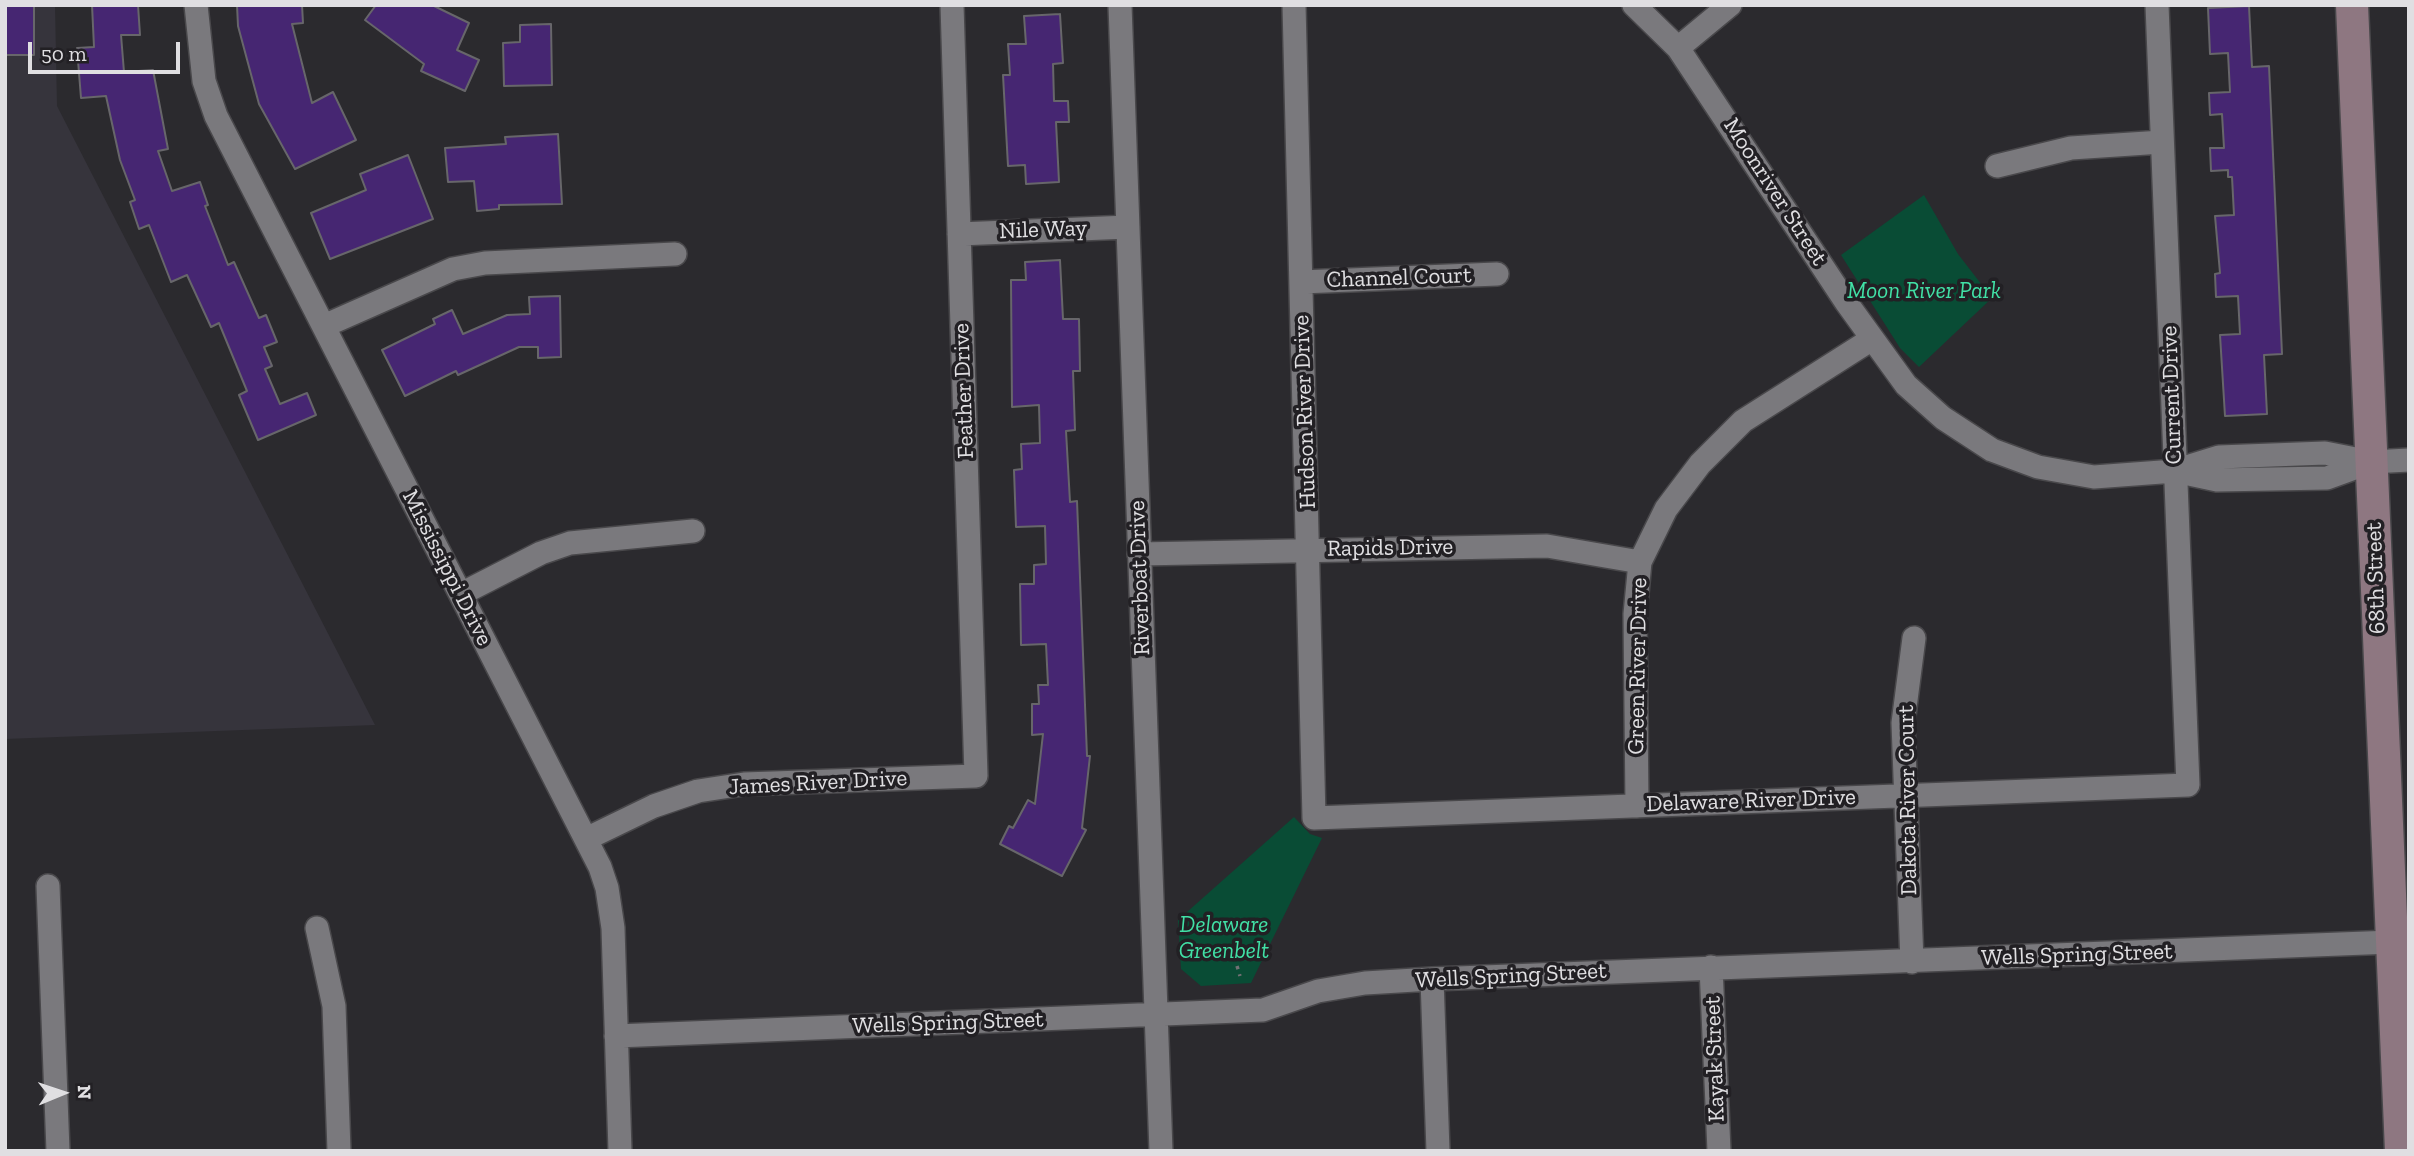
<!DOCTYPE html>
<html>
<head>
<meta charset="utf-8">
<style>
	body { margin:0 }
	#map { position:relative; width:2414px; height:1156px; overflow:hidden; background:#2b2a2e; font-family:"Zilla Slab",serif }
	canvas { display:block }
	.frame { position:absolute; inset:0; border:7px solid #e0dfe2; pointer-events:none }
	.north { position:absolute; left:28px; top:1058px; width:70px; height:70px; -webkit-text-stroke:5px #222024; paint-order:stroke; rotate:88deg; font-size:19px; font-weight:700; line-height:28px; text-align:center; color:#e0dfe2 }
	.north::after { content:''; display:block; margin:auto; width:24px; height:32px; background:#e0dfe2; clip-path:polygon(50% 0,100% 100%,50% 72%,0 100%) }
	.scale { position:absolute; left:28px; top:42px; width:152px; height:32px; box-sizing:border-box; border:4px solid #e0dfe2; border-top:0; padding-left:9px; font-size:21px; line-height:24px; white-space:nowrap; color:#e0dfe2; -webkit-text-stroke:5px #222024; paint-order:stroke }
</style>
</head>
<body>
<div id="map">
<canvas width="2414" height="1156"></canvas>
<div class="frame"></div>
<div class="north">N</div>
<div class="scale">50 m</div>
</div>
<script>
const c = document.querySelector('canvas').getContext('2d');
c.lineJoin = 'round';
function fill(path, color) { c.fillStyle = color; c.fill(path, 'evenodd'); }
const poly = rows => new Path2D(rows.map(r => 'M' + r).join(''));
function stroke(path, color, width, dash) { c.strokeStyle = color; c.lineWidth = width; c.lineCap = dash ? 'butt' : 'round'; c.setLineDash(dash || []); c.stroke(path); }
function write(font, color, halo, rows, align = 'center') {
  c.font = font + ' "Zilla Slab",serif'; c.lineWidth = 7; c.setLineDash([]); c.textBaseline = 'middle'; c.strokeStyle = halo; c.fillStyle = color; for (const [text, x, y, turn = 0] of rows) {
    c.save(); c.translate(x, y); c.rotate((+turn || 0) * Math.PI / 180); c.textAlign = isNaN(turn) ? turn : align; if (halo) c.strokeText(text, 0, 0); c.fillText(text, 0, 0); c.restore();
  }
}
const built = poly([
	[5,5,55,5,57,106,375,725,5,739]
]);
const green = poly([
	[1924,195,1958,254,1992,298,1919,367,1900,348,1841,255],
	[1294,817,1310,834,1322,838,1251,983,1201,986,1181,969,1178,920]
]);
const building = poly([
	[5,5,34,5,34,55,5,55,5,5],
	[92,5,138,5,140,35,121,35,124,72,153,70,168,149,158,151,172,191,200,182,208,205,205,206,228,265,234,262,259,318,266,315,277,342,264,347,272,366,265,369,280,404,307,393,316,415,258,440,239,395,247,391,219,323,211,327,187,275,171,282,149,225,139,229,130,202,135,200,120,160,106,96,81,98,77,48,94,47,92,5],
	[237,5,302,5,303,23,292,24,312,103,333,92,356,140,295,169,259,104,238,26,237,5],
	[376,5,432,5,469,23,457,50,479,60,465,91,421,71,424,64,365,20,376,5],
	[2249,6,2252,67,2269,66,2282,354,2264,355,2267,414,2225,416,2220,335,2240,334,2238,296,2216,297,2215,274,2220,273,2215,216,2234,215,2232,177,2228,177,2228,170,2211,171,2210,148,2224,148,2222,114,2210,115,2209,93,2230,92,2228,53,2210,54,2208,8,2249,6],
	[1060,14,1063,63,1053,64,1054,101,1068,101,1069,122,1056,122,1059,182,1026,184,1025,165,1008,166,1003,75,1010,75,1008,44,1026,44,1024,16,1060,14],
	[551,24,552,85,504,86,503,43,520,42,520,25,551,24],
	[558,134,562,204,499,205,499,209,477,211,474,181,448,182,445,148,506,144,505,137,558,134],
	[408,155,433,219,330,259,311,213,366,190,360,174,408,155],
	[1060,260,1063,319,1079,319,1080,371,1073,371,1075,430,1066,431,1070,502,1077,501,1087,756,1090,756,1082,828,1086,830,1062,876,1000,844,1009,826,1013,828,1028,800,1035,804,1043,734,1032,735,1032,704,1039,704,1038,685,1048,685,1046,644,1021,645,1020,584,1034,584,1034,565,1046,564,1045,526,1016,527,1014,470,1022,469,1021,444,1040,443,1039,405,1012,407,1011,280,1026,280,1025,262,1060,260],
	[560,296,561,357,538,358,538,347,519,347,458,375,456,371,405,396,382,350,435,324,433,319,452,310,463,334,507,315,530,314,529,297,560,296]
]);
const path = poly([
	[1237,966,1240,976]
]);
const street = poly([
	[196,5,204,81,216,116,600,867,607,888,613,928,620,1151],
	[1120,5,1161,1151],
	[1294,5,1314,818,2188,785,2157,5],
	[1634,5,1678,48,1846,302,1906,385,1943,418,1992,450,2038,467,2094,477,2175,471,2217,480,2327,478,2371,462],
	[1678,48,1730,5],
	[1997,166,2071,148,2162,142],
	[959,234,1128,227],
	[1301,282,1497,274],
	[324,326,453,269,485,263,675,254],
	[2177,470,2219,457,2325,453,2371,462,2409,460],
	[1139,554,1547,546,1640,562],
	[461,594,541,553,570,543,693,531],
	[1637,806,1635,614,1640,562,1666,509,1700,464,1743,421,1872,339],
	[586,839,654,806,698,791,744,784,976,776,952,5],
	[48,886,58,1151],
	[317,928,334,1006,339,1151],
	[1912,962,1903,723,1914,638],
	[1711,967,1719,1151],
	[1432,979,1438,1151],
	[616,1036,1263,1010,1318,991,1365,983,1432,979,2392,942]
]);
const secondary = poly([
	[2352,5,2401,1151]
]);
const streetNames = [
	["Moonriver Street",1775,192,57],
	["Nile Way",1043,230,-2],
	["Channel Court",1399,278,-2],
	["Feather Drive",964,391,-92],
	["Current Drive",2172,395,-92],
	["Hudson River Drive",1305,412,-92],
	["Rapids Drive",1390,548,-1],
	["Mississippi Drive",447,568,63],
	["Riverboat Drive",1140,578,-92],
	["68th Street",2376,578,-92],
	["Green River Drive",1638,666,-89],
	["James River Drive",818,783,-3],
	["Dakota River Court",1908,800,-91],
	["Delaware River Drive",1751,801,-2],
	["Wells Spring Street",2077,955,-2],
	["Wells Spring Street",1511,976,-3],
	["Wells Spring Street",948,1023,-2],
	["Kayak Street",1715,1059,-92]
];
const parkNames = [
	["Moon River Park",1924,291],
	["Delaware",1224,925],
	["Greenbelt",1224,951]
];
fill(built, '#36343c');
fill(green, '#094c35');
fill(building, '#462672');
stroke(building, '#67666a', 2);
stroke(street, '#49484b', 26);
stroke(secondary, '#49484b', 35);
stroke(path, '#727174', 3.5, [3.5, 5]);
stroke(street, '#7a797d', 23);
stroke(secondary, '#8e7781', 32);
write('23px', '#e0dfe2', '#222024', streetNames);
write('italic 23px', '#41e1a6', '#222024', parkNames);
</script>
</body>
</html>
